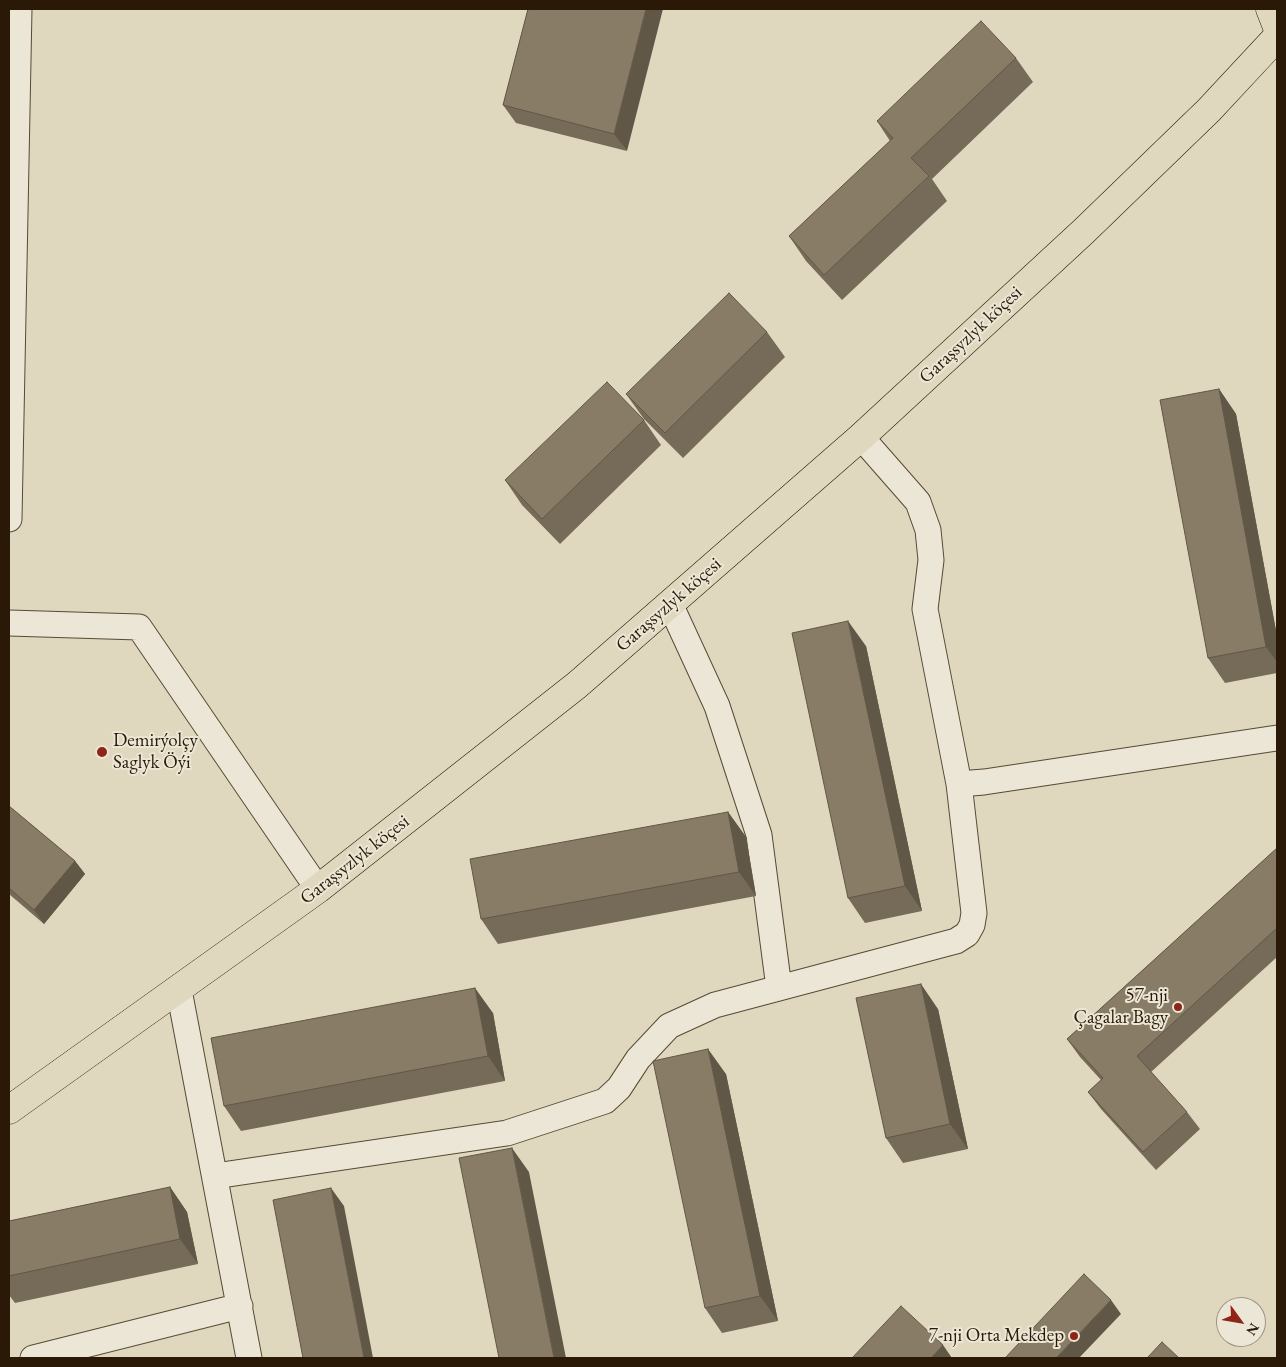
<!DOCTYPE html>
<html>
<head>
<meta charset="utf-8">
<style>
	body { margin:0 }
	#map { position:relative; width:1286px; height:1367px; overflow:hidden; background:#e0d8be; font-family:"EB Garamond",serif }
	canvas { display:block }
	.frame { position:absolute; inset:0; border:10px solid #2a1907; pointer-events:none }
	.north { position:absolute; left:1216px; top:1297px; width:50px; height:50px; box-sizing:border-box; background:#ebe6d5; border:1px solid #9e9483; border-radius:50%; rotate:122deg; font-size:14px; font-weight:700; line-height:20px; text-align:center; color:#2a1907 }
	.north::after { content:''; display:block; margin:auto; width:18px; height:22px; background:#8f2418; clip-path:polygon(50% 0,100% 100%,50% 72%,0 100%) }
</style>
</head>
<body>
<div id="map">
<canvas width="1286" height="1367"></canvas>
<div class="frame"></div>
<div class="north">N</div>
</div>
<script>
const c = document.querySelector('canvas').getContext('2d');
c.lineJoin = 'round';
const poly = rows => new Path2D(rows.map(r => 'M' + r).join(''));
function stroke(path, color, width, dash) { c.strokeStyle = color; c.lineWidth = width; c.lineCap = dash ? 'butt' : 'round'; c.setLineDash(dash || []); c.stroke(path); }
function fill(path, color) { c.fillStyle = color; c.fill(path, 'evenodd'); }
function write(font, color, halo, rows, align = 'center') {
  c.font = font + ' "EB Garamond",serif'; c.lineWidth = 4; c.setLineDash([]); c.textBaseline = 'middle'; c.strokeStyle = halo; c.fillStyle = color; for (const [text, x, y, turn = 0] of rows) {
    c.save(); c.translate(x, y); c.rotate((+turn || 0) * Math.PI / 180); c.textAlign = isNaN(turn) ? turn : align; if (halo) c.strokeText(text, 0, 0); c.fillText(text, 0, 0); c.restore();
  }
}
const street = poly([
	[861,437,918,502,928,530,931,560,925,609,959,784],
	[9,519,19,9],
	[670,604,717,706,759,835,779,988],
	[9,623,139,627,318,889],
	[179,990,249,1358],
	[215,1176,507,1133,605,1101,619,1088,638,1059,669,1026,715,1005,956,941,967,934,972,925,974,913,959,784,984,782,1277,738],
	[33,1358,240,1306]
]);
const primary = poly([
	[1270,9,1277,27],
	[9,1110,318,889,577,685,861,437,1084,231,1209,110,1277,37]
]);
const wall = poly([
	[528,9,627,151,516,123,503,105],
	[1016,58,1033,82,932,179,947,201,842,300,806,261,789,236,890,141,877,121],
	[767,332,785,357,683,458,644,419,626,394],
	[1219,389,1236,414,1277,636,1277,673,1225,683,1208,658],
	[644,420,661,445,560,544,522,505,505,480],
	[866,646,922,911,865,923,848,898],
	[9,806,75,861,85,874,44,924,9,894],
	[728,812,746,837,756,896,498,944,481,919],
	[1277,848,1277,957,1151,1072,1187,1112,1200,1129,1156,1170,1101,1109,1088,1092,1101,1080,1080,1057,1067,1039],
	[938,1009,968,1149,903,1163,886,1138],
	[493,1013,505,1081,241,1131,224,1106],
	[726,1074,778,1321,722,1333,705,1308],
	[170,1187,187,1212,198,1264,15,1303,9,1295,9,1221]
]);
const shadedWall = poly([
	[646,9,663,9,627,151,614,134],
	[1219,389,1236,414,1277,636,1277,662,1266,647],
	[848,621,866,646,922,911,905,886],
	[728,812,746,837,756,896,739,872],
	[75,861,85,874,44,924,34,910],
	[921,984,938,1009,968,1149,950,1124],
	[475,988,493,1013,505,1081,488,1056],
	[708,1049,726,1074,778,1321,760,1296],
	[512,1148,529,1172,566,1358,554,1358],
	[170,1187,187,1212,198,1264,180,1239],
	[331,1188,344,1206,373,1358,364,1358],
	[1111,1300,1121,1314,1079,1358,1056,1358],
	[943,1345,952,1358,931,1358]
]);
const building = poly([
	[528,9,646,9,614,134,503,105,528,9],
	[981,21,1016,58,911,158,929,176,824,275,789,236,893,138,877,121,981,21],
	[729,293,767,332,665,433,626,394,729,293],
	[607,382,644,420,542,519,505,480,607,382],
	[1219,389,1266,647,1208,658,1160,400,1219,389],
	[848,621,905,886,848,898,792,633,848,621],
	[9,806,75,861,34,910,9,888,9,806],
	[728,812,739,872,481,919,470,859,728,812],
	[1277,848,1277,928,1137,1056,1187,1112,1143,1152,1088,1092,1103,1078,1067,1039,1277,848],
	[921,984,950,1124,886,1138,856,998,921,984],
	[475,988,488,1056,224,1106,211,1038,475,988],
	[708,1049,760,1296,705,1308,653,1061,708,1049],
	[512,1148,554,1358,499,1358,459,1158,512,1148],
	[170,1187,180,1239,9,1276,9,1221,170,1187],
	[331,1188,364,1358,303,1358,273,1200,331,1188],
	[1084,1274,1111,1300,1056,1358,1005,1358,1084,1274],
	[901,1306,943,1345,931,1358,852,1358,901,1306],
	[1162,1342,1179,1358,1147,1358,1162,1342]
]);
const markers = [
	[102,752,6,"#8f2418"],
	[1178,1007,5,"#8f2418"],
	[1074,1336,5,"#8f2418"]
];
const streetNames = [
	["Garaşsyzlyk köçesi",971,335,-43],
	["Garaşsyzlyk köçesi",669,605,-41],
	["Garaşsyzlyk köçesi",355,860,-38]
];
const poiNames = [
	["Demirýolçy",113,741,"left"],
	["Saglyk Öýi",113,763,"left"],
	["57-nji",1168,996],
	["Çagalar Bagy",1168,1018],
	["7-nji Orta Mekdep",1064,1336]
];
stroke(street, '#584935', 27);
stroke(primary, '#2a1907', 29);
stroke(street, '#ebe6d5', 25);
stroke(primary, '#e0d8be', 28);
fill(wall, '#766b58');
fill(shadedWall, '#605747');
fill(building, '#897c66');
stroke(building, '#605747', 1);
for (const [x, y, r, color] of markers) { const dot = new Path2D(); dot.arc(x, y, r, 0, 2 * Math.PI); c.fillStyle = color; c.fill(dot); stroke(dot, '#ebe6d5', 2); }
write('19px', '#2a1907', '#ebe6d5', streetNames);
write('19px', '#2a1907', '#ebe6d5', poiNames, 'right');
</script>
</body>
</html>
